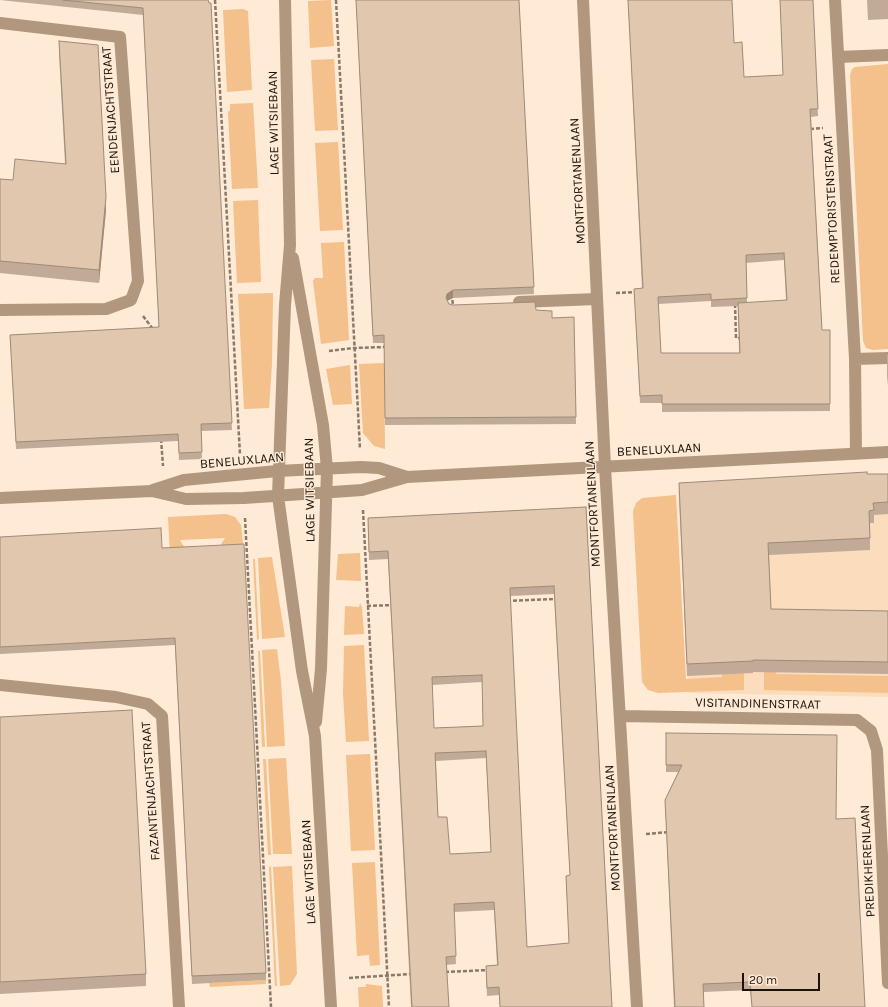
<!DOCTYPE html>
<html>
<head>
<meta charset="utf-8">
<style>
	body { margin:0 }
	#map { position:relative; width:888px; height:1007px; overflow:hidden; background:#feead5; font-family:Karla,sans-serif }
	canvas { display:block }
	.scale { position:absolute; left:742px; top:973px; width:78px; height:18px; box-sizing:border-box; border:2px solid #1b1209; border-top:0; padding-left:5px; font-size:12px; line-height:14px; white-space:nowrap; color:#1b1209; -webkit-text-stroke:3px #feead5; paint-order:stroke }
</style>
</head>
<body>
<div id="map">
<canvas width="888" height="1007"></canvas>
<div class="scale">20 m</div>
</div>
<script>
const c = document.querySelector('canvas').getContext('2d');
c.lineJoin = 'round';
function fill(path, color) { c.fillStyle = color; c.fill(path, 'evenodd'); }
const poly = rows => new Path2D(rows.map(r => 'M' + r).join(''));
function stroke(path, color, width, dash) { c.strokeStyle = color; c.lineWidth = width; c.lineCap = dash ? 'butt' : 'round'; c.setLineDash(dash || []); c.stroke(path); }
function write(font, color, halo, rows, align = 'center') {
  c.font = font + ' Karla,sans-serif'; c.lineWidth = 3; c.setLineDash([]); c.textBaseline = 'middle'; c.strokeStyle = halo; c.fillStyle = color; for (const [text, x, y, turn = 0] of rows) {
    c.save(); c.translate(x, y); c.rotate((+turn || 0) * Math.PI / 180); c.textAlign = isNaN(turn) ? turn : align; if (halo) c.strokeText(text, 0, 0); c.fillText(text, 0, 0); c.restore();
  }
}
const built = poly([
	[888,481,888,697,689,693,678,488]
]);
const green = poly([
	[331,0,334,46,310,48,308,1],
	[243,9,248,11,252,90,227,92,223,10],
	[334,59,338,130,315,131,311,60],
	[888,64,888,349,873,350,866,348,863,341,850,75,852,69,855,67],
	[253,103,258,188,232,189,228,112,230,110,230,104],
	[338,142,343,230,320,231,315,143],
	[258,200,261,282,237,283,233,201],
	[344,242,349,340,321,344,313,281,315,278,323,278,321,243],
	[273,293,272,364,269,408,244,409,238,294],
	[384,363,385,449,374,446,363,433,359,364],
	[350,365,352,404,333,405,326,369],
	[676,495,686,679,722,677,722,669,744,667,744,690,658,693,648,690,642,682,633,511,636,503,642,498],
	[226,514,235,517,241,525,244,552,170,555,168,517],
	[225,538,220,546,185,548,180,540],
	[360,553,361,581,336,580,338,554],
	[272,557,285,637,262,639,258,558],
	[253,559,255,559,259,639,257,640],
	[360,603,362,607,364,634,344,635,345,606,359,607],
	[364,645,369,741,346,742,343,693,344,646],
	[277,649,281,681,285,746,267,747,262,650],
	[258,651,260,651,265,747,262,747],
	[764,670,776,671,776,674,888,676,888,693,764,690],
	[370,754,375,850,351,851,346,755],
	[286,758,292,854,273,854,268,759],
	[263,759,266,759,271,855,268,855],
	[375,862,380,965,370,966,369,955,357,956,352,863],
	[271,866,277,986,275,986,269,867],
	[292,866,297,974,290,985,280,986,273,867],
	[266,980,266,984,210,987,209,983],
	[366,984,382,986,383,1007,359,1007,358,987,366,987]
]);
const path = poly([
	[215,0,240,455],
	[336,0,360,449],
	[810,129,823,128],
	[616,293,637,292],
	[452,294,453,307],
	[735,304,736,338,741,338],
	[143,316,153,329],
	[329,351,354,348,386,347],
	[161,439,163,466],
	[363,510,389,1007],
	[245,518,271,1007],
	[507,601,556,599],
	[367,606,393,605],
	[646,834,669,832],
	[445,972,488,970],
	[349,978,412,974]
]);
const lane = poly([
	[519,302,597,299]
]);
const street = poly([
	[285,0,290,245,285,305,278,496,302,671,315,736,331,1007],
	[583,0,605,467,637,1007],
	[835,0,855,359,856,454],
	[0,23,120,37,138,281,131,300,106,309,0,310],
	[838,57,888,55],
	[293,258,323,425,327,469,321,669,316,722],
	[855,359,888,358],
	[153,490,184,480,277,471,361,467,379,468,407,477],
	[0,498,152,491,186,499,244,498,362,490,407,477,888,452],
	[0,685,116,697,148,704,162,716,179,1007],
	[620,716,857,720,871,731,877,750,888,983]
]);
const wall = poly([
	[0,0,208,0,232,430,201,431,202,459,179,460,178,441,16,449,10,335,159,327,143,15],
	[356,0,519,0,534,294,453,298,447,301,449,304,453,305,536,310,552,318,574,317,576,424,385,425,384,343,373,343],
	[628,0,732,0,734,43,744,77,783,75,780,0,813,0,818,116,811,117,822,330,830,330,830,411,662,412,662,403,640,403,634,289,642,288],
	[784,260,786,300,747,303,746,263],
	[711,301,711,307,738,306,739,353,661,353,658,304],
	[867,0,888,0,888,19,868,20],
	[59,41,106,210,99,283,0,273,0,179,13,180,65,164,59,53],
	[887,355,888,355,888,386,887,376],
	[867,474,888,474,888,514,874,515,874,523,870,523,870,550,769,555,771,609,888,611,888,674,753,672,753,673,687,676,679,495,679,483],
	[586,507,612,1007,500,1007,499,995,487,996,486,974,486,966,497,965,494,910,454,912,456,964,446,965,449,1007,411,1007,388,559,369,560,368,518],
	[554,594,570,875,566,876,569,943,527,947,510,596],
	[482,682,483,726,434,728,432,685],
	[486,758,491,852,450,854,438,817,436,761],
	[0,537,162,548,266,973,266,980,192,984,175,645,0,654],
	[0,717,146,974,146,986,0,994],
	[666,733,836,819,865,1007,752,1007,750,990,704,992,704,1007,674,1007,665,800,678,772,666,772]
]);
const shadedWall = poly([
	[106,197,106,210,99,283,99,270],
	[453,290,453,298,447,301,446,298,447,294]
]);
const building = poly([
	[63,0,208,0,209,3,211,3,232,423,201,424,202,452,179,453,178,434,16,442,10,335,159,327,143,8,63,0],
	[356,0,519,0,534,287,453,290,447,294,446,298,449,304,453,305,535,302,536,310,552,311,552,318,574,317,576,417,385,418,384,335,373,336,356,0],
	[628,0,732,0,734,43,742,42,744,77,783,75,780,0,813,0,818,109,810,109,822,330,830,330,830,404,662,404,662,395,640,396,634,289,643,288,628,0],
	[784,253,787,300,738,303,740,353,661,353,658,297,711,294,711,300,747,298,746,255,784,253],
	[59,41,98,45,106,197,99,270,0,261,0,179,13,180,15,159,66,164,59,41],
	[867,472,867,474,888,474,888,502,873,503,874,510,869,511,870,538,768,543,771,609,888,611,888,662,753,660,753,661,687,664,679,483,867,472],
	[586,507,612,1007,500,1007,499,987,487,988,486,966,498,965,494,902,454,904,456,956,446,957,449,1007,412,1007,388,551,369,552,368,518,586,507],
	[554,586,570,875,566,876,569,943,527,947,510,588,554,586],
	[482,675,483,726,434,728,432,677,482,675],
	[486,751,491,852,450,854,447,817,438,817,435,753,486,751],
	[161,528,162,548,244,544,266,973,192,976,175,638,0,647,0,537,161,528],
	[132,710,146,974,0,982,0,717,132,710],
	[666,733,837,735,836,819,855,818,865,1007,752,1007,750,982,703,984,704,1007,675,1007,665,800,682,765,666,765,666,733]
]);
const streetNames = [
	["EENDENJACHTSTRAAT",111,110,-94],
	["LAGE WITSIEBAAN",274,123,-91],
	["MONTFORTANENLAAN",578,181,-93],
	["REDEMPTORISTENSTRAAT",832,209,-93],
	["BENELUXLAAN",659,450,-3],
	["BENELUXLAAN",242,461,-5],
	["LAGE WITSIEBAAN",310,490,-91],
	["MONTFORTANENLAAN",593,504,-93],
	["VISITANDINENSTRAAT",758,704,1],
	["FAZANTENJACHTSTRAAT",151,791,-94],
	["MONTFORTANENLAAN",613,828,-93],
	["PREDIKHERENLAAN",868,861,-93],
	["LAGE WITSIEBAAN",309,872,-93]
];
fill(built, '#fbdcbd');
fill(green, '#f4c08b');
stroke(path, '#88796b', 2.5, [4, 2]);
stroke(lane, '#b0977e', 12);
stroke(street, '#b0977e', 12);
fill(wall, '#c1ab96');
fill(shadedWall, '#9d8b7a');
fill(building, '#e0c7ae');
stroke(building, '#9d8b7a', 1);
write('13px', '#1b1209', '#feead5', streetNames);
</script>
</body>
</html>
